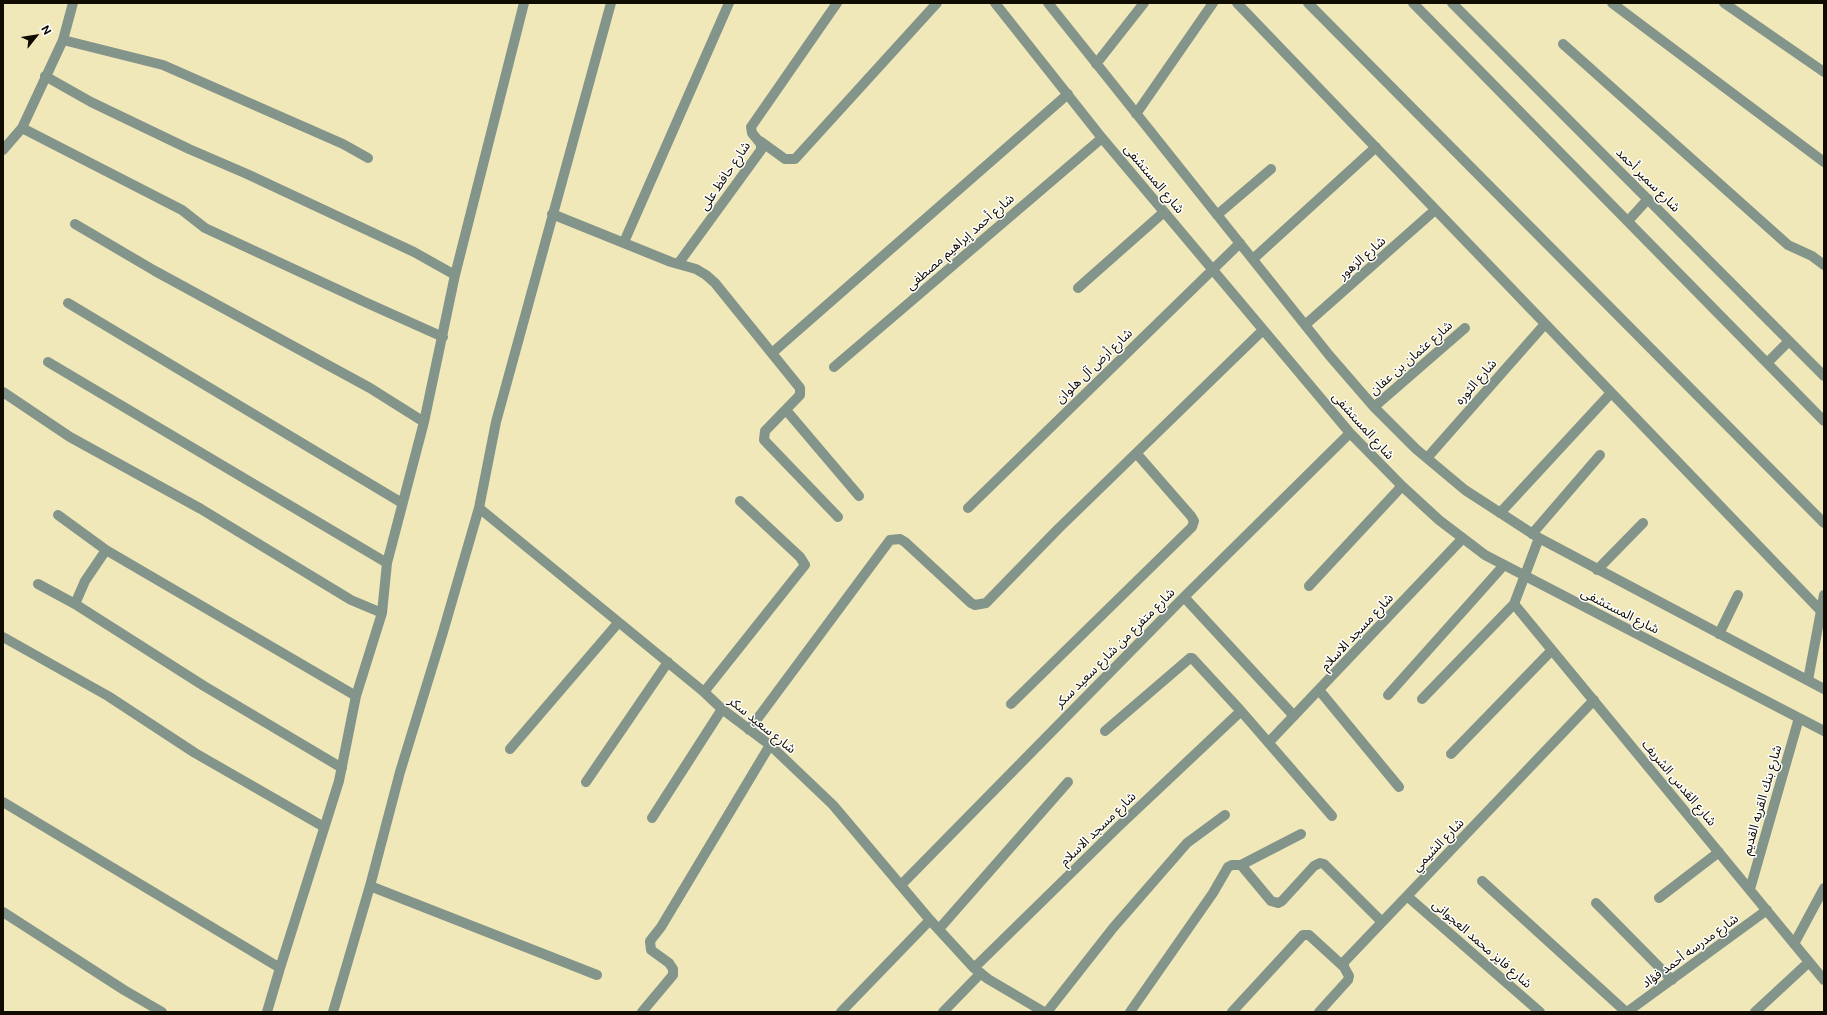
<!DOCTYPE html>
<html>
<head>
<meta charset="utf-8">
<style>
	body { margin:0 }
	#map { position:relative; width:1827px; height:1015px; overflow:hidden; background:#f1e8ba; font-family:"Public Sans",sans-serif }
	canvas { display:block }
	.frame { position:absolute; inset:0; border:4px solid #100c00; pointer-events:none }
	.north { position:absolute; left:16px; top:16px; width:40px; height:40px; -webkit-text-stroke:3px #fff; paint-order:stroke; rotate:60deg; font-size:11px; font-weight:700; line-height:16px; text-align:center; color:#100c00 }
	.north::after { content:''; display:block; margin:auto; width:14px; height:18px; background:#100c00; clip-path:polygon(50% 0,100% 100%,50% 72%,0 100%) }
</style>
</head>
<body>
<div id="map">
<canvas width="1827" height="1015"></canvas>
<div class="frame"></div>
<div class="north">N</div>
</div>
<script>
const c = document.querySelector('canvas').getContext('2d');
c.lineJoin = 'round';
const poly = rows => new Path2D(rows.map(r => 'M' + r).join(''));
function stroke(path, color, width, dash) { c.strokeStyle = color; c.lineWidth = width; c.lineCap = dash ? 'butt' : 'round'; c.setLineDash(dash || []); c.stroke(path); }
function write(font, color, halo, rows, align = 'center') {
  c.font = font + ' "Public Sans","Noto Sans Arabic",sans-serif'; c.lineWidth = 3; c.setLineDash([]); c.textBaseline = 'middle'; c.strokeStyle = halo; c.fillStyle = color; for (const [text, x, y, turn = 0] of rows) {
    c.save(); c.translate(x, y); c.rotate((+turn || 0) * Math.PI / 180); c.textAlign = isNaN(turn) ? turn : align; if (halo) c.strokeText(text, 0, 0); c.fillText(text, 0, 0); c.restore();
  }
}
const minor = poly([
	[995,3,1102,138,1350,433,1402,486,1439,520,1485,555,1824,731],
	[1048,3,1329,355,1374,407,1416,449,1465,490,1539,538,1824,689],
	[1237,3,1822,612],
	[1308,3,1824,523],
	[1413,3,1824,421],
	[1452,3,1824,376],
	[1612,3,1824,162],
	[1724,3,1824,72],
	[63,40,163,65,343,144,368,158],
	[1563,44,1788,245,1812,256,1824,265],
	[1096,64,1144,3],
	[45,76,91,102,189,149,247,174,414,252,455,275],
	[1136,114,1213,3],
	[22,128,182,210,205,228,367,303,443,337],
	[760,141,785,159,795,159,937,3],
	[3,150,22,128,63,40,73,3],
	[552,214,671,262,696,269,706,275,715,283,800,388,800,395,765,431,764,440,838,517],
	[1217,215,1271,169],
	[1628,221,1648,199],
	[75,224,155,271,370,388,424,422],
	[624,242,729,3],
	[1253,259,1376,147],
	[678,264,761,150,761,144,752,133,751,127,837,3],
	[1078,288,1164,212],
	[68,303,402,503],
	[1305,325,1435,210],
	[772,353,1068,94],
	[48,362,387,563],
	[1767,363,1789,341],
	[834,367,1102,138],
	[3,392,70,437,201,509,351,600,382,613],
	[1374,407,1465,328],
	[786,410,859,496],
	[1427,458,1545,324],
	[479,508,704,692,722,709,770,745,833,805,930,920,974,968,988,979,1044,1012],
	[968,508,1240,243],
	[1500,513,1611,393],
	[58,515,106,550,356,696],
	[1532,534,1600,455],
	[1597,570,1643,523],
	[38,584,75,604,204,686,342,768],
	[1309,586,1402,486],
	[1184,597,1294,716],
	[75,604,85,581,106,550],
	[1514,604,1824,980],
	[1719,634,1738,595],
	[3,637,108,696,195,753,324,827],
	[1808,680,1824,595],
	[1319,690,1399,787],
	[704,692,805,565,800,557,740,501],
	[1388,695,1504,565],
	[1422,699,1514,604,1539,538],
	[1011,704,1192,527,1194,521,1191,516,1137,454],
	[749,730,890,540,900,539,905,542,971,603,975,605,986,603,1058,529,1263,330],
	[1105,731,1190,658,1192,658,1241,711,1332,816],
	[1269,742,1463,538],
	[510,749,618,623],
	[1451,754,1552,650],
	[586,782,668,662],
	[3,802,280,968],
	[652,818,722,709],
	[1241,865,1301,834],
	[1482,881,1626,1012],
	[902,884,1184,597,1350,433],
	[370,886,597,975],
	[1750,889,1799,718],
	[1407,896,1540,1012],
	[1659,898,1719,852],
	[1596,903,1672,980],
	[3,912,124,990,162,1012],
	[939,929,1068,782],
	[1794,944,1824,888],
	[974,968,1119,826,1241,711],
	[267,1012,280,968,339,781,356,696,382,613,387,563,424,422,455,275,524,3],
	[333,1012,370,886,400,772,443,632,479,508,496,422,611,3],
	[642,1012,673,975,673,969,669,963,651,950,650,941,661,927,770,745],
	[841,1012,930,920],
	[943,1012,981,973],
	[1047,1012,1113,928,1187,843,1225,815],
	[1130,1012,1213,893,1228,867,1232,865,1241,865,1271,901,1278,903,1282,901,1314,866,1320,863,1324,864,1382,922],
	[1232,1012,1303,935,1309,935,1344,967],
	[1319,1012,1348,980,1349,976,1344,967,1344,962,1594,700],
	[1627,1012,1767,910],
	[1755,1012,1809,962]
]);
const streetNames = [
	["شارع حافظ على",725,176,-56],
	["شارع المستشفى",1154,179,50],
	["شارع سمير أحمد",1648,180,45],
	["شارع أحمد إبراهيم مصطفى",960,242,-41],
	["شارع الزهور",1362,258,-41],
	["شارع عثمان بن عفان",1411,358,-41],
	["شارع أرض آل هلوان",1094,366,-44],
	["شارع الثوره",1476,382,-49],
	["شارع المستشفى",1363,426,48],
	["شارع المستشفى",1620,611,27],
	["شارع مسجد الاسلام",1357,632,-47],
	["شارع متفرع من شارع سعيد سكر",1115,648,-45],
	["شارع سعيد سكر",762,725,39],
	["شارع القدس الشريف",1679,783,50],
	["شارع بنك القريه القديم",1762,800,-74],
	["شارع مسجد الاسلام",1098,829,-44],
	["شارع الشيمي",1438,845,-46],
	["شارع فايز محمد العجوانى",1482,944,41],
	["شارع مدرسه أحمد فؤاد",1690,951,-36]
];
stroke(minor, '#83958a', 10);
write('13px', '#100c00', '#fff', streetNames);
</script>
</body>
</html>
